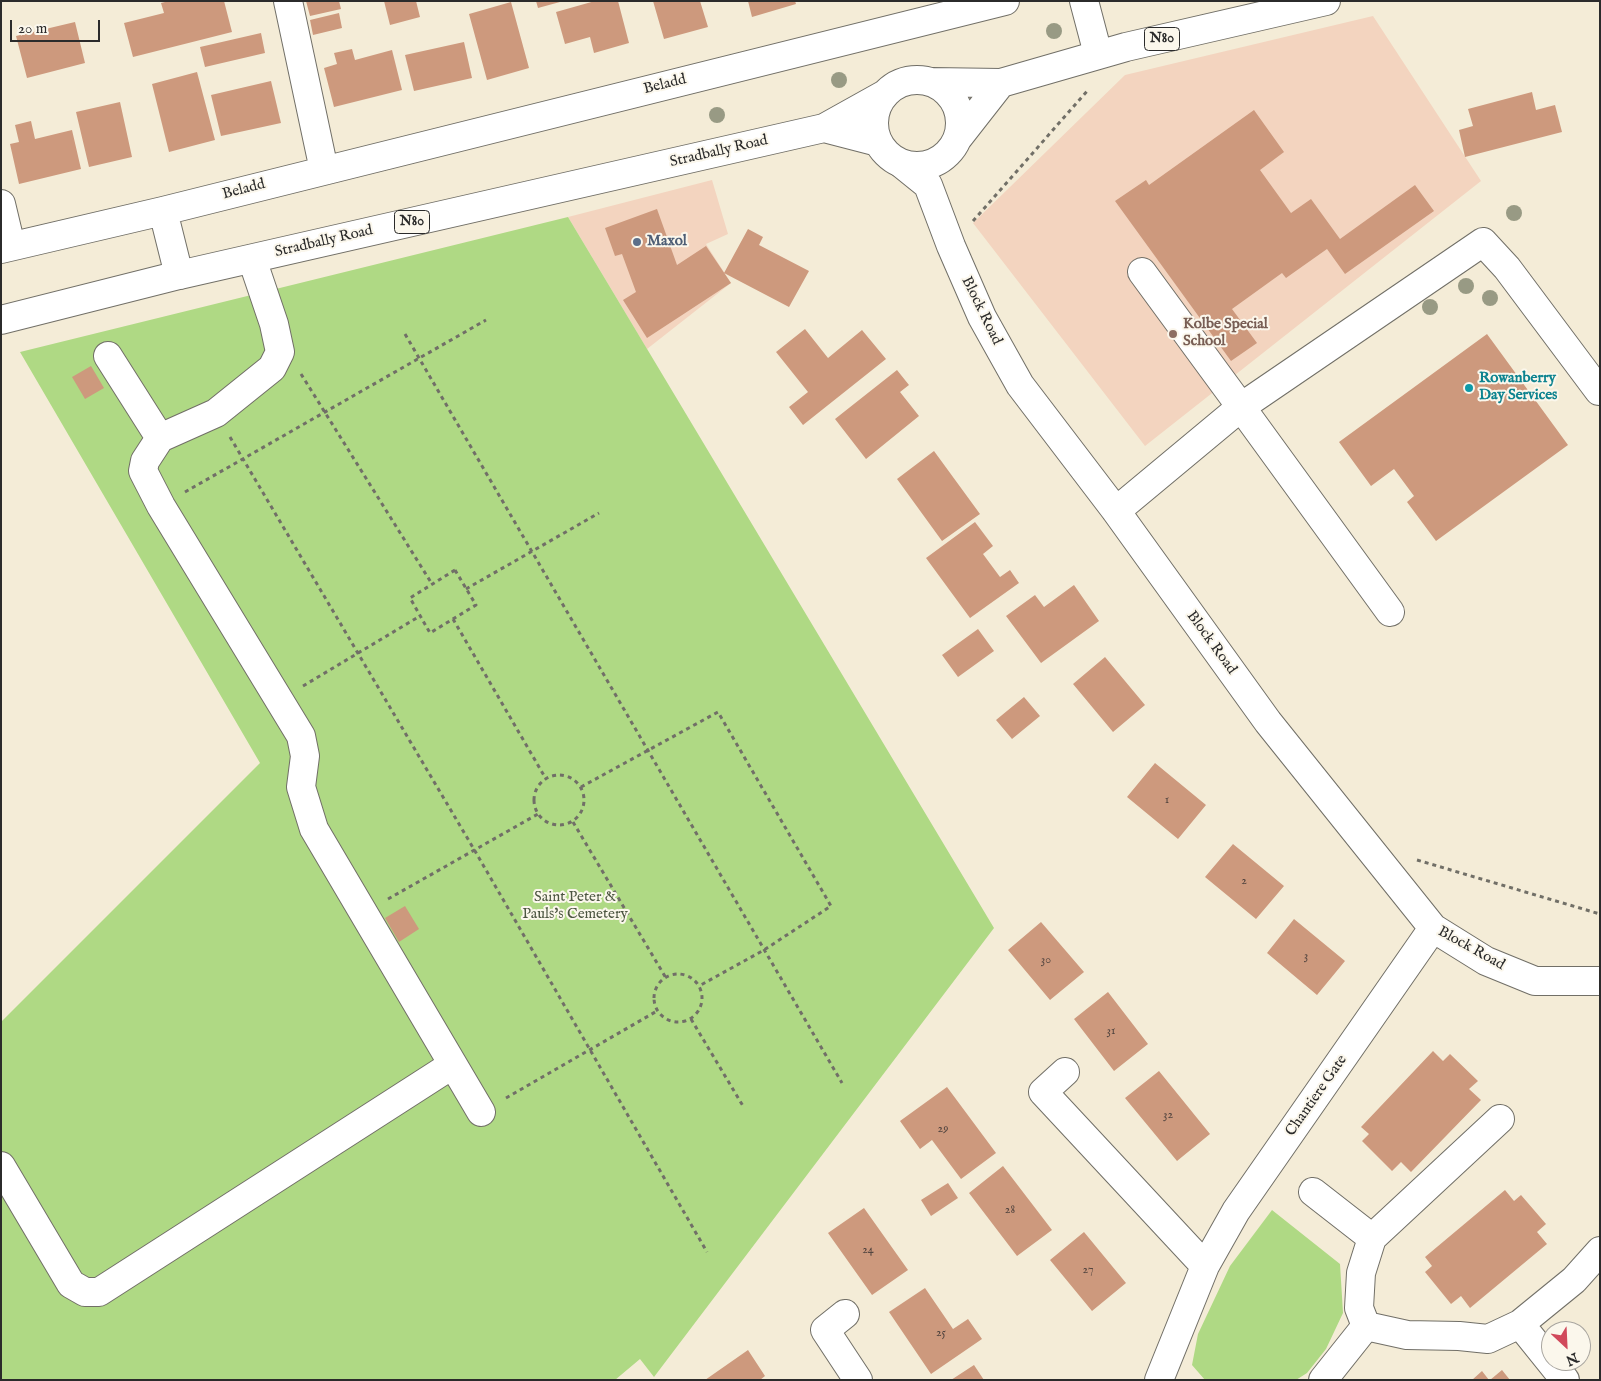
<!DOCTYPE html>
<html>
<head>
<meta charset="utf-8">
<style>
	body { margin:0 }
	#map { position:relative; width:1601px; height:1381px; overflow:hidden; background:#f4ecd7; font-family:"IM FELL English",serif }
	canvas { display:block }
	.frame { position:absolute; inset:0; border:2px solid #2b2b2b; pointer-events:none }
	.north { position:absolute; left:1541px; top:1321px; width:50px; height:50px; box-sizing:border-box; background:#fbf7ec; border:1px solid #a8a59f; border-radius:50%; rotate:155deg; font-size:14px; font-weight:700; line-height:20px; text-align:center; color:#2b2b2b }
	.north::after { content:''; display:block; margin:auto; width:18px; height:22px; background:#d1495b; clip-path:polygon(50% 0,100% 100%,50% 72%,0 100%) }
	.scale { position:absolute; left:10px; top:20px; width:90px; height:22px; box-sizing:border-box; border:2px solid #2b2b2b; border-top:0; padding-left:6px; font-size:15px; line-height:18px; white-space:nowrap; color:#2b2b2b; -webkit-text-stroke:4px #fbf7ec; paint-order:stroke }
</style>
</head>
<body>
<div id="map">
<canvas width="1601" height="1381"></canvas>
<div class="frame"></div>
<div class="north">N</div>
<div class="scale">20 m</div>
</div>
<script>
const c = document.querySelector('canvas').getContext('2d');
c.lineJoin = 'round';
function fill(path, color) { c.fillStyle = color; c.fill(path, 'evenodd'); }
const poly = rows => new Path2D(rows.map(r => 'M' + r).join(''));
function stroke(path, color, width, dash) { c.strokeStyle = color; c.lineWidth = width; c.lineCap = dash ? 'butt' : 'round'; c.setLineDash(dash || []); c.stroke(path); }
function write(font, color, halo, rows, align = 'center') {
  c.font = font + ' "IM FELL English",serif'; c.lineWidth = 4; c.setLineDash([]); c.textBaseline = 'middle'; c.strokeStyle = halo; c.fillStyle = color; for (const [text, x, y, turn = 0] of rows) {
    c.save(); c.translate(x, y); c.rotate((+turn || 0) * Math.PI / 180); c.textAlign = isNaN(turn) ? turn : align; if (halo) c.strokeText(text, 0, 0); c.fillText(text, 0, 0); c.restore();
  }
}
const built = poly([
	[1373,16,1481,181,1145,446,973,223,1125,75],
	[712,180,728,234,706,244,731,283,647,349,568,217]
]);
const green = poly([
	[568,217,994,928,654,1377,640,1359,615,1380,1,1380,1,1022,260,763,20,352],
	[1272,1210,1340,1264,1343,1313,1326,1349,1307,1373,1296,1380,1205,1380,1192,1365,1198,1334,1230,1266]
]);
const building = poly([
	[169,1,224,1,232,32,133,57,124,23,164,13,161,3],
	[306,1,339,1,341,9,310,16],
	[384,1,416,1,420,17,390,25],
	[536,1,560,1,560,2,538,8],
	[595,1,618,1,629,43,594,53,590,37,565,44,556,12],
	[653,1,700,1,708,27,664,39],
	[748,1,795,1,796,4,752,17],
	[511,2,529,68,487,80,469,14],
	[339,13,342,28,313,35,310,20],
	[75,22,85,63,27,78,16,36],
	[261,33,265,53,205,67,200,47],
	[464,42,472,78,414,91,405,55],
	[352,49,355,60,392,50,402,90,334,107,324,68,337,64,334,53],
	[197,72,215,140,169,152,152,84],
	[271,81,281,123,221,136,211,95],
	[1532,92,1536,110,1555,105,1562,132,1465,157,1459,130,1473,126,1468,109],
	[120,102,132,157,89,167,76,112],
	[1254,110,1284,152,1260,170,1291,213,1311,199,1340,239,1415,185,1434,211,1345,274,1327,249,1286,278,1282,273,1232,309,1257,343,1231,361,1115,201,1146,180,1149,185],
	[31,121,35,139,72,130,81,169,19,184,10,144,19,142,15,125],
	[657,209,677,265,706,246,731,283,647,338,623,300,636,292,622,254,615,256,605,228],
	[748,229,763,237,759,245,809,271,789,307,724,273],
	[805,329,828,358,862,330,886,359,803,425,789,407,808,392,776,352],
	[1487,334,1568,445,1436,541,1407,502,1414,496,1394,469,1371,486,1339,442],
	[91,366,104,388,85,399,72,377],
	[897,370,909,385,900,392,919,416,866,459,835,419],
	[934,451,980,514,942,541,897,479],
	[975,522,993,546,983,554,1000,577,1010,570,1019,583,970,618,926,558],
	[1074,585,1099,621,1041,663,1006,616,1035,595,1044,607],
	[978,629,994,651,958,677,942,655],
	[1105,657,1145,705,1113,732,1073,684],
	[1024,697,1040,716,1012,739,996,720],
	[1155,763,1206,805,1178,839,1127,797],
	[1233,844,1284,886,1256,919,1205,877],
	[405,906,419,929,399,942,385,918],
	[1294,919,1345,961,1317,995,1267,953],
	[1041,922,1084,972,1050,1000,1008,950],
	[1108,992,1148,1044,1114,1071,1074,1019],
	[1433,1051,1443,1061,1450,1054,1478,1081,1469,1089,1481,1100,1411,1172,1401,1162,1392,1171,1362,1141,1369,1134,1361,1127],
	[1159,1071,1210,1134,1177,1161,1125,1098],
	[947,1087,996,1153,961,1179,932,1140,920,1149,900,1121],
	[1003,1166,1052,1230,1017,1256,969,1193],
	[948,1183,958,1198,931,1216,921,1200],
	[1505,1190,1514,1201,1521,1195,1546,1224,1537,1232,1547,1244,1470,1308,1461,1296,1451,1304,1425,1272,1432,1266,1425,1257],
	[864,1208,908,1270,872,1295,828,1233],
	[1084,1232,1126,1283,1092,1311,1050,1260],
	[925,1288,953,1329,968,1319,982,1339,931,1374,889,1312],
	[748,1350,765,1376,760,1380,705,1380],
	[974,1365,984,1380,951,1380],
	[1502,1370,1510,1380,1490,1380],
	[1482,1371,1489,1380,1472,1380]
]);
const path = poly([
	[973,221,1089,89],
	[405,334,842,1083],
	[301,374,432,584],
	[230,437,475,851,707,1252],
	[185,492,486,320],
	[455,570,476,605,430,633,410,598,455,570],
	[466,589,599,513],
	[453,619,546,779],
	[303,686,420,616],
	'534 800a25 25 0 1 1 50 0a25 25 0 1 1-50 0Z',
	[581,787,718,712,831,906,764,950,699,986],
	[573,822,666,978],
	[1417,860,1600,914],
	[388,899,538,814],
	'654 998a24 24 0 1 1 48 0a24 24 0 1 1-48 0Z',
	[691,1019,743,1106],
	[506,1098,657,1011]
]);
const minor = poly([
	[288,1,324,170],
	[1084,1,1098,54],
	[902,164,928,185,951,246,982,317,1020,385,1116,511,1268,722,1433,928,1486,961,1535,981,1600,981],
	[1,204,11,246],
	[163,211,179,275],
	[1,249,163,211,1005,1],
	[252,259,274,324,280,352,272,368,216,413,160,438,145,461,143,471,161,506,301,736,305,756,301,787,314,829,481,1112],
	[108,356,160,438],
	[1116,511,1241,407,1142,272],
	[1390,612,1241,407,1483,242,1507,268,1599,391],
	[1065,1072,1043,1092,1205,1266],
	[1,1166,71,1284,85,1292,99,1292,452,1065],
	[1313,1192,1372,1238],
	[845,1314,825,1330,858,1380],
	[1520,1324,1565,1380],
	[1366,1326,1407,1335,1459,1336,1488,1339,1520,1324,1574,1280,1600,1251],
	[1159,1380,1205,1266,1236,1211,1433,928],
	[1323,1380,1366,1326,1359,1308,1361,1273,1372,1238,1500,1119]
]);
const major = poly([
	'874 123a43 43 0 1 1 86 0a43 43 0 1 1-86 0Z',
	[932,82,1001,83,1126,47,1326,1],
	[824,128,878,142],
	[958,138,1001,83],
	[1,320,179,275,824,128,885,94]
]);
const trees = [
	[1054,31],
	[839,80],
	[717,115],
	[1514,213],
	[1466,286],
	[1490,298],
	[1430,307]
];
const markers = [
	[637,242,5,"#5c6f8a"],
	[1173,334,5,"#8d6e63"],
	[1469,388,5,"#0f9aa8"]
];
const numberNames = [
	["1",1167,801],
	["2",1244,882],
	["3",1306,957],
	["30",1046,961],
	["31",1111,1032],
	["32",1168,1116],
	["29",943,1130],
	["28",1010,1211],
	["24",868,1251],
	["27",1088,1271],
	["25",941,1334]
];
const shields = [
	[1162,39,35],
	[412,222,35]
];
const shieldNames = [
	["N80",1162,39],
	["N80",412,222]
];
const streetNames = [
	["Beladd",665,85,-14],
	["Stradbally Road",719,152,-13],
	["Beladd",244,190,-15],
	["Stradbally Road",324,242,-13],
	["Block Road",981,311,64],
	["Block Road",1211,643,54],
	["Block Road",1471,949,29],
	["Chantiere Gate",1317,1096,-55]
];
const serviceNames = [
	["Maxol",647,242]
];
const educationNames = [
	["Kolbe Special",1183,325],
	["School",1183,342]
];
const cultureNames = [
	["Rowanberry",1479,379],
	["Day Services",1479,396]
];
const parkNames = [
	["Saint Peter &",575,898],
	["Pauls's Cemetery",575,915]
];
fill(built, '#f3d4bf');
fill(green, '#afd984');
fill(building, '#cd997d');
stroke(minor, '#716f67', 30);
stroke(major, '#716f67', 30);
stroke(path, '#716f67', 3, [4, 4]);
stroke(minor, '#fff', 28);
stroke(major, '#fff', 28);
c.fillStyle = '#989a84';
for (const [x, y] of trees) { c.beginPath(); c.arc(x, y, 8, 0, 2 * Math.PI); c.fill(); }
for (const [x, y, r, color] of markers) { const dot = new Path2D(); dot.arc(x, y, r, 0, 2 * Math.PI); c.fillStyle = color; c.fill(dot); stroke(dot, '#fbf7ec', 2); }
write('12px', '#544640', null, numberNames);
for (const [x, y, w] of shields) { const box = new Path2D(); box.roundRect(x - w / 2, y - 11.5, w, 23, 4); c.fillStyle = '#fbf7ec'; c.fill(box); stroke(box, '#2b2b2b', 1); }
write('bold 14px', '#2b2b2b', null, shieldNames);
write('15px', '#2b2b2b', '#fbf7ec', streetNames);
write('bold 15px', '#4e5e75', '#fbf7ec', serviceNames, 'left');
write('bold 15px', '#785e54', '#fbf7ec', educationNames, 'left');
write('bold 15px', '#0d838f', '#fbf7ec', cultureNames, 'left');
write('15px', '#4c5641', '#fbf7ec', parkNames);
</script>
</body>
</html>
